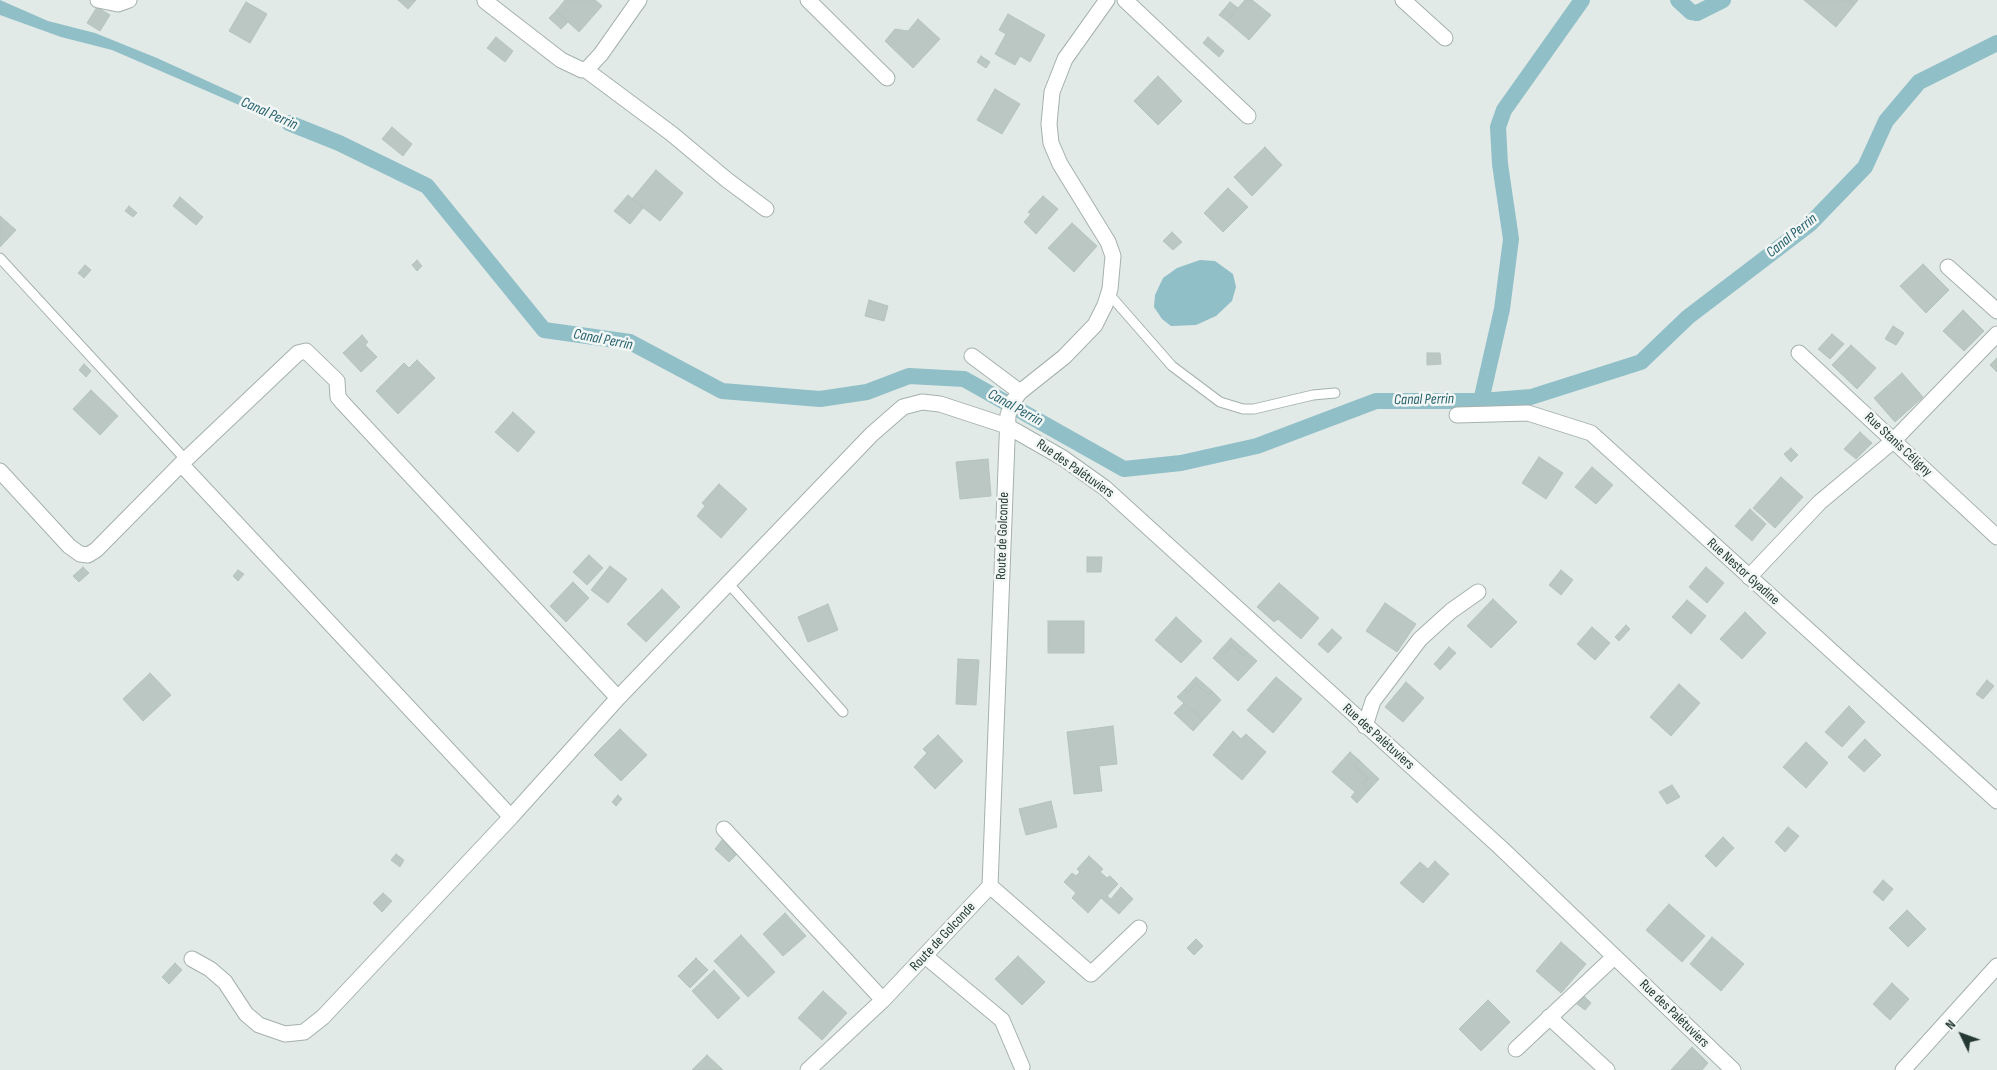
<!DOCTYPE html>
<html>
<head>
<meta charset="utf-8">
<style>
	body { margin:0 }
	#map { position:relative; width:1997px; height:1070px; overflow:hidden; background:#e2eae7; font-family:"Sofia Sans Condensed",sans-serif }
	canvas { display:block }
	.north { position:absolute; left:1937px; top:1010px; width:50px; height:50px; -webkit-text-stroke:4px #f2f7f5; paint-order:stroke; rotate:312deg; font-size:14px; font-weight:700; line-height:20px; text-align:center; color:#243933 }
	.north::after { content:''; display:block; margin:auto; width:18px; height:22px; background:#243933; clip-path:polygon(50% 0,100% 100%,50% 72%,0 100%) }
</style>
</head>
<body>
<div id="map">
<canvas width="1997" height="1070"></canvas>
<div class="north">N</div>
</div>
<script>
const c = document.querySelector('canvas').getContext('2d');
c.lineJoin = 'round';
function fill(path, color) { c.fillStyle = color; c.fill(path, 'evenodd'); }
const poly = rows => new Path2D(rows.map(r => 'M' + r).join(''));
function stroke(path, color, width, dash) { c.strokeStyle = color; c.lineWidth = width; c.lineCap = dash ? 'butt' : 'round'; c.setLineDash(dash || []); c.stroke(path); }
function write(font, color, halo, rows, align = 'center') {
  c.font = font + ' "Sofia Sans Condensed",sans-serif'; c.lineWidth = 5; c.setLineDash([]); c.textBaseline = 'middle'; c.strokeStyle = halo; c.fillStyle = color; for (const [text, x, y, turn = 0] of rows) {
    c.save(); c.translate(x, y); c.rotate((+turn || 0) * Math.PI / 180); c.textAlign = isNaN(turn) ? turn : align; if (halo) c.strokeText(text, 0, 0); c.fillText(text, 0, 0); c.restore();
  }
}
const water = poly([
	[0,0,48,21,95,33,157,58,275,112,310,131,253,111,112,50,61,37,0,15],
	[1200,260,1215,261,1233,274,1236,287,1232,301,1216,316,1196,325,1171,326,1162,319,1154,307,1155,295,1163,278,1177,268]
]);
const canal = poly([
	[1678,0,1691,12,1697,13,1723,0],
	[289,123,339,143,427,186,544,330,630,342,722,391,820,399,867,392,909,376,964,379,1124,469,1181,463,1257,446,1376,401,1481,401,1531,397,1641,362,1688,317,1810,224,1865,167,1886,121,1919,82,1997,43],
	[1481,401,1502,309,1511,239,1500,164,1498,127,1504,110,1582,0]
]);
const building = poly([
	[398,0,416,0,408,9,398,0],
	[565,0,595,0,602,6,579,32,556,11,565,0],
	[1245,0,1252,0,1271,15,1249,40,1227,21,1245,0],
	[1804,0,1848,0,1854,5,1836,27,1804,0],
	[1848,0,1858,0,1854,5,1848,0],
	[246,2,267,14,250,43,229,31,246,2],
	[1230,2,1238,8,1227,21,1219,15,1230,2],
	[97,7,110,15,100,31,87,23,97,7],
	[556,11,568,22,561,29,549,18,556,11],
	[1008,14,1045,35,1030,62,1020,56,1015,65,995,54,1006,34,999,30,1008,14],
	[918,19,940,39,913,68,885,41,895,29,908,31,918,19],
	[496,37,513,51,505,62,487,48,496,37],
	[1208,37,1224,51,1219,57,1203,43,1208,37],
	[981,56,990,62,986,68,977,62,981,56],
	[1158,76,1182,101,1158,125,1134,101,1158,76],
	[995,89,1020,104,1002,134,977,120,995,89],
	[392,127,412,144,403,156,382,139,392,127],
	[1265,147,1282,165,1252,196,1234,177,1265,147],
	[656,170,683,193,660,221,632,199,656,170],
	[1228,188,1248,207,1223,232,1204,213,1228,188],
	[628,195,643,208,630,224,614,211,628,195],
	[1043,196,1058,209,1036,234,1024,222,1031,214,1028,212,1043,196],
	[180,197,203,217,196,225,173,206,180,197],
	[129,206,137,213,133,217,125,211,129,206],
	[0,216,16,230,0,247,0,216],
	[1072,223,1097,246,1074,272,1048,248,1072,223],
	[1172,232,1182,242,1173,250,1163,241,1172,232],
	[417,260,422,266,417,271,412,265,417,260],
	[1923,264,1949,290,1926,313,1900,286,1923,264],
	[85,265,91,270,84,278,78,273,85,265],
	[869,300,888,306,884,321,865,316,869,300],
	[1963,310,1984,331,1964,351,1943,331,1963,310],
	[1893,326,1904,333,1896,345,1885,339,1893,326],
	[1832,334,1844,344,1830,359,1818,349,1832,334],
	[362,335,368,342,365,345,377,357,361,372,343,353,362,335],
	[1851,345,1876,368,1857,389,1832,365,1851,345],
	[1427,353,1440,353,1441,364,1427,365,1427,353],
	[1997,358,1997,372,1990,365,1997,358],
	[417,360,435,378,398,414,376,391,404,363,409,368,417,360],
	[84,364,91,371,86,377,79,370,84,364],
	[1902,373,1923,397,1895,422,1874,398,1902,373],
	[91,390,118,416,100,435,73,409,91,390],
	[513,412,535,432,518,452,495,432,513,412],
	[1860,432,1872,443,1856,459,1844,449,1860,432],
	[1791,448,1798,455,1791,462,1784,454,1791,448],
	[1539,457,1563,473,1546,499,1522,483,1539,457],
	[988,459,991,496,960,499,956,462,988,459],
	[1592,467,1613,485,1596,504,1575,487,1592,467],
	[1781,477,1803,497,1775,528,1753,508,1781,477],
	[719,484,747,509,721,538,697,516,705,506,702,503,719,484],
	[1750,509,1766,524,1752,541,1735,526,1750,509],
	[589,555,603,568,587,585,573,572,589,555],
	[1087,557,1102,557,1101,572,1087,572,1087,557],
	[610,566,627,579,608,603,591,590,610,566],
	[83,567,89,573,79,582,73,576,83,567],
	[1706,567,1724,583,1707,603,1689,587,1706,567],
	[238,570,244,574,238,581,233,576,238,570],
	[1561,570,1573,580,1561,595,1549,585,1561,570],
	[573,582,589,598,566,622,550,606,573,582],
	[1279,583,1319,618,1301,639,1278,619,1274,622,1257,607,1279,583],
	[662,589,680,607,646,642,627,624,662,589],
	[1493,599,1517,622,1491,648,1467,626,1493,599],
	[1687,600,1706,616,1691,634,1672,617,1687,600],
	[1385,603,1416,624,1397,652,1366,631,1385,603],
	[828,604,838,630,808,642,798,617,828,604],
	[1745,612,1766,633,1742,659,1720,639,1745,612],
	[1176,617,1202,641,1181,663,1155,640,1176,617],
	[1048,621,1084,621,1084,653,1048,653,1048,621],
	[1626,625,1630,629,1619,641,1615,637,1626,625],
	[1592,627,1610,643,1595,660,1577,644,1592,627],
	[1332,629,1342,638,1328,653,1318,644,1332,629],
	[1231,638,1247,652,1244,656,1232,645,1224,654,1220,650,1231,638],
	[1232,645,1244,656,1247,652,1257,661,1238,681,1213,658,1220,650,1224,654,1232,645],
	[1449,647,1456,653,1440,670,1434,664,1449,647],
	[958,659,979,660,976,705,956,704,958,659],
	[150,673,171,695,143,721,123,699,150,673],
	[1196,677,1212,691,1209,695,1196,684,1188,693,1185,689,1196,677],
	[1276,677,1302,699,1273,733,1247,710,1276,677],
	[1987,680,1994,686,1983,699,1976,694,1987,680],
	[1406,682,1424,698,1403,722,1385,707,1406,682],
	[1196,684,1209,695,1212,691,1221,700,1203,720,1177,697,1185,689,1188,693,1196,684],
	[1679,684,1700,703,1671,736,1650,717,1679,684],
	[1184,703,1203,720,1193,731,1174,713,1184,703],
	[1849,706,1865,722,1842,747,1825,732,1849,706],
	[1113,726,1117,764,1099,766,1102,791,1074,794,1067,732,1113,726],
	[620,729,647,755,621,781,594,755,620,729],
	[1233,731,1241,739,1246,734,1266,752,1242,780,1213,755,1233,731],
	[938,735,963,761,935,789,914,767,927,753,923,749,938,735],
	[1865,739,1881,755,1864,772,1848,757,1865,739],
	[1806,742,1828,763,1806,788,1783,767,1806,742],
	[1350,752,1359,760,1354,765,1368,778,1363,784,1369,790,1357,803,1351,797,1355,792,1332,772,1350,752],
	[1359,760,1379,779,1369,790,1363,784,1368,778,1354,765,1359,760],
	[1672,785,1680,797,1667,804,1659,792,1672,785],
	[618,795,622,799,616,806,612,802,618,795],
	[1051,801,1057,827,1026,835,1019,809,1051,801],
	[1788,827,1799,836,1785,852,1775,842,1788,827],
	[1723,837,1734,848,1716,867,1705,856,1723,837],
	[722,840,737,854,729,862,715,849,722,840],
	[396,854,404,860,400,867,391,860,396,854],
	[1089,856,1103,869,1100,872,1107,878,1110,876,1118,884,1107,896,1111,899,1121,887,1133,899,1119,914,1101,898,1088,913,1072,898,1076,893,1064,882,1072,873,1076,876,1080,872,1077,869,1089,856],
	[1435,861,1449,874,1423,903,1400,883,1420,862,1428,869,1435,861],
	[1883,880,1893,889,1883,901,1873,892,1883,880],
	[383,893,392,901,382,912,373,903,383,893],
	[1669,904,1705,936,1682,962,1646,930,1669,904],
	[1907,910,1926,929,1908,947,1889,928,1907,910],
	[785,913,806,936,783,956,763,934,785,913],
	[741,935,775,972,748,997,714,961,741,935],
	[1712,937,1744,964,1721,991,1690,964,1712,937],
	[1196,939,1203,946,1194,955,1187,948,1196,939],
	[1561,942,1586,964,1561,993,1536,971,1561,942],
	[1018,956,1045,982,1022,1005,995,979,1018,956],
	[696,958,708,970,690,988,678,976,696,958],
	[175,963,182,970,169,984,162,977,175,963],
	[714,970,740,998,718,1019,692,991,714,970],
	[1892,983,1909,999,1890,1020,1873,1004,1892,983],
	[823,991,847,1013,822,1040,798,1018,823,991],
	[1584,996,1591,1003,1585,1010,1577,1004,1584,996],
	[1488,1000,1510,1022,1481,1051,1459,1029,1488,1000],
	[1692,1047,1708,1063,1702,1070,1671,1070,1692,1047],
	[707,1055,723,1070,692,1070,707,1055]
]);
const service = poly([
	[0,258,185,459],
	[1109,294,1172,366,1220,402,1243,409,1254,409,1313,395,1335,393],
	[728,583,843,712]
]);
const minor = poly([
	[98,0,118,4,129,0],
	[808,0,887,78],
	[1125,0,1248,116],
	[1403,0,1445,38],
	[485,1,561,60,582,70,588,68,601,54,639,0],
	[586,70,672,134,727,180,766,209],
	[1948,267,1997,311],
	[1799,353,1997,537],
	[972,356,1020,392],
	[1457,415,1528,413,1591,433,1997,801],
	[181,464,511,817],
	[0,471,69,546,80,554,88,555,96,550,181,464,298,353,306,351,337,381,338,397,342,402,618,698],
	[1749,577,1820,502,1893,441,1997,334],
	[1365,726,1373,701,1420,639,1451,611,1478,592],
	[724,829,883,1000],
	[990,886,1091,974,1139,928],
	[925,956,1002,1020,1022,1067],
	[192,959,210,969,225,982,246,1014,259,1025,285,1034,304,1032,323,1017,511,817,618,698,872,434,903,407,922,402,940,404,1007,426,1063,458,1105,488,1500,847,1733,1070],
	[1549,1017,1607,1070],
	[1516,1049,1614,957],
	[808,1070,883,1000,990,886,1008,415,1013,401,1020,392,1064,357,1095,325,1105,305,1110,289,1113,256,1108,242,1060,164,1051,143,1049,124,1052,92,1065,59,1107,0],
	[1903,1070,1997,966]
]);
const streetNames = [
	["Rue Stanis Céligny",1898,445,43],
	["Rue des Palétuviers",1075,469,35],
	["Route de Golconde",1003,536,-88],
	["Rue Nestor Gyadine",1743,572,42],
	["Rue des Palétuviers",1378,737,42],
	["Route de Golconde",943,937,-47],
	["Rue des Palétuviers",1674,1014,44]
];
const waterNames = [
	["Canal Perrin",269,114,24],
	["Canal Perrin",1792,236,-39],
	["Canal Perrin",603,340,11],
	["Canal Perrin",1424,400,-1],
	["Canal Perrin",1015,408,29]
];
fill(water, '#90bfc8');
stroke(canal, '#90bfc8', 16);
fill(building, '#bbc7c2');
stroke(building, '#b5c3bd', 1);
stroke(service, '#a5b1ad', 11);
stroke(minor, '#a5b1ad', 17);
stroke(service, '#fff', 9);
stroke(minor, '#fff', 15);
write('14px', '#243933', '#f2f7f5', streetNames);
write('italic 15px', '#26606d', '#f2f7f5', waterNames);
</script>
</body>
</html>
